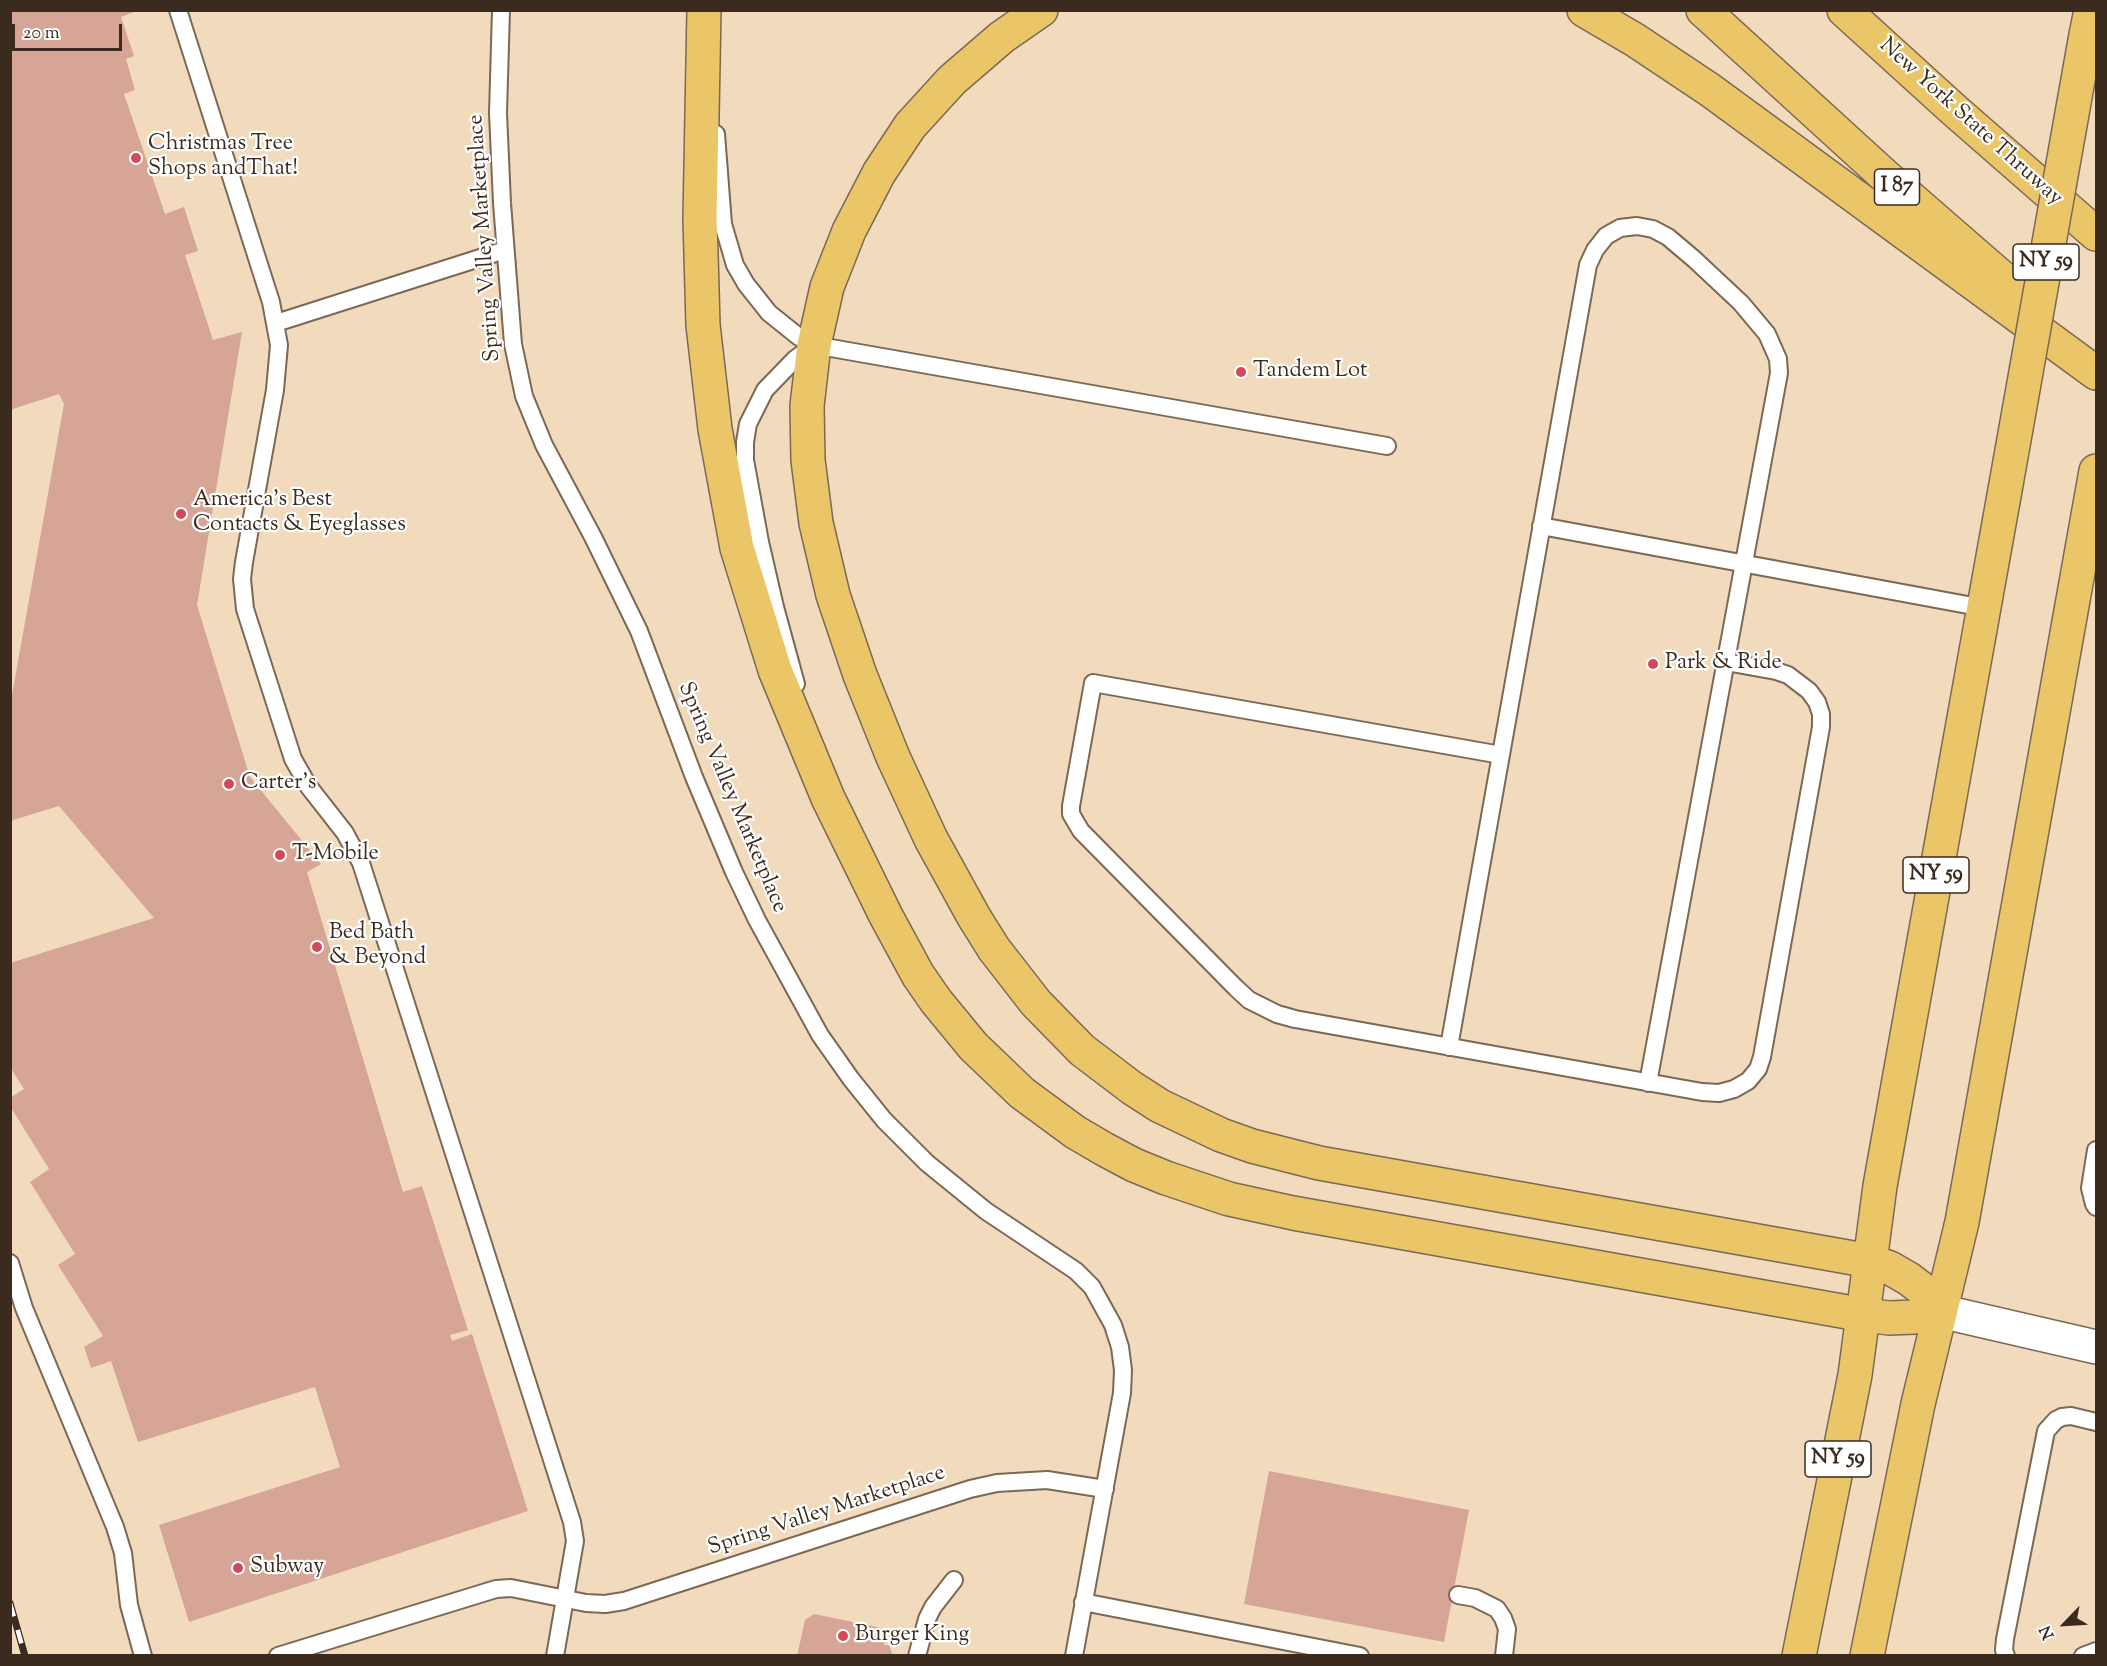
<!DOCTYPE html>
<html>
<head>
<meta charset="utf-8">
<style>
	body { margin:0 }
	#map { position:relative; width:2107px; height:1666px; overflow:hidden; background:#f1dbbc; font-family:"Sorts Mill Goudy",serif }
	canvas { display:block }
	.frame { position:absolute; inset:0; border:12px solid #3b2a1e; pointer-events:none }
	.north { position:absolute; left:2035px; top:1594px; width:60px; height:60px; -webkit-text-stroke:4px #fff; paint-order:stroke; rotate:245deg; font-size:16px; font-weight:700; line-height:24px; text-align:center; color:#3b2a1e }
	.north::after { content:''; display:block; margin:auto; width:21px; height:27px; background:#3b2a1e; clip-path:polygon(50% 0,100% 100%,50% 72%,0 100%) }
	.scale { position:absolute; left:12px; top:24px; width:110px; height:27px; box-sizing:border-box; border:3px solid #3b2a1e; border-top:0; padding-left:8px; font-size:18px; line-height:21px; white-space:nowrap; color:#3b2a1e; -webkit-text-stroke:4px #fff; paint-order:stroke }
</style>
</head>
<body>
<div id="map">
<canvas width="2107" height="1666"></canvas>
<div class="frame"></div>
<div class="north">N</div>
<div class="scale">20 m</div>
</div>
<script>
const c = document.querySelector('canvas').getContext('2d');
c.lineJoin = 'round';
function fill(path, color) { c.fillStyle = color; c.fill(path, 'evenodd'); }
const poly = rows => new Path2D(rows.map(r => 'M' + r).join(''));
function stroke(path, color, width, dash) { c.strokeStyle = color; c.lineWidth = width; c.lineCap = dash ? 'butt' : 'round'; c.setLineDash(dash || []); c.stroke(path); }
function write(font, color, halo, rows, align = 'center') {
  c.font = font + ' "Sorts Mill Goudy",serif'; c.lineWidth = 4.5; c.setLineDash([]); c.textBaseline = 'middle'; c.strokeStyle = halo; c.fillStyle = color; for (const [text, x, y, turn = 0] of rows) {
    c.save(); c.translate(x, y); c.rotate((+turn || 0) * Math.PI / 180); c.textAlign = isNaN(turn) ? turn : align; if (halo) c.strokeText(text, 0, 0); c.fillText(text, 0, 0); c.restore();
  }
}
const building = poly([
	[10,10,139,10,121,17,134,56,126,59,135,90,124,94,165,214,184,207,198,251,185,255,213,340,242,332,197,605,250,777,321,864,307,872,403,1192,422,1186,468,1330,450,1335,452,1341,472,1334,528,1511,189,1622,159,1525,340,1467,315,1387,138,1442,111,1361,91,1368,84,1347,103,1336,58,1265,75,1254,30,1182,49,1169,10,1106,10,1098,24,1089,10,1067,10,963,154,918,59,806,10,821,10,695,12,695,64,404,59,394,10,410],
	[1269,1471,1469,1510,1444,1642,1244,1604],
	[814,1614,882,1628,886,1633,884,1645,889,1645,893,1656,797,1656,805,1620]
]);
const service = poly([
	[178,10,271,302,279,345,275,390,244,562,242,579,245,609,293,759,309,787,345,833,361,863,572,1522,575,1541,555,1656],
	[501,10,498,113,502,203,513,344,524,396,544,445,593,537,639,631,694,777,734,872,757,920,820,1035,851,1079,884,1120,927,1163,986,1211,1076,1271,1092,1287,1113,1325,1120,1347,1123,1370,1122,1393,1074,1656],
	[716,134,723,224,735,265,746,284,769,313,799,337,814,345,1387,446],
	[276,323,505,250],
	[1541,526,1984,608],
	[796,684,775,607,760,542,745,460,745,442,748,424,765,390,795,359,813,346],
	[1501,755,1093,683,1071,806,1071,814,1081,831,1236,988,1249,1000,1277,1014,1295,1019,1702,1092,1719,1093,1734,1089,1748,1081,1758,1069,1762,1057,1821,727,1821,714,1817,702,1809,691,1788,675,1776,671,1726,662],
	[1449,1047,1588,265,1595,250,1606,236,1620,228,1637,226,1653,229,1668,237,1694,259,1741,303,1767,334,1778,359,1779,373,1648,1083],
	[2096,1150,2090,1188,2094,1204,2096,1207],
	[10,1263,24,1308,115,1527,123,1553,129,1605,143,1656],
	[1458,1595,1475,1598,1497,1609,1503,1618,1507,1629,1504,1656],
	[1083,1602,1360,1656],
	[278,1656,496,1589,511,1588,586,1603,605,1604,624,1601,970,1489,997,1483,1047,1480,1105,1489],
	[917,1656,927,1619,933,1607,954,1580],
	[2006,1656,2004,1650,2005,1639,2046,1431,2056,1420,2062,1417,2071,1416,2096,1422],
	[2083,1656,2096,1651]
]);
const tertiary = poly([
	[1940,1311,2096,1347]
]);
const primary = poly([
	[2086,35,2091,10],
	[1799,1656,1855,1375,1880,1186,2005,490],
	[1867,1656,1918,1404,1962,1222,2096,471]
]);
const motorway = poly([
	[704,10,700,219,703,325,715,429,737,548,775,670,828,798,886,916,918,975,936,1001,973,1046,1022,1093,1075,1132,1104,1149,1134,1165,1166,1178,1229,1199,1293,1213,1864,1315,1889,1318,1915,1317,1940,1311,1926,1292,1909,1279,1890,1268,1870,1261,1319,1163,1252,1146,1221,1135,1160,1106,1132,1088,1082,1050,1036,1003,994,949,974,917,931,839,893,757,860,675,833,595,816,523,808,460,807,406,814,345,827,287,849,231,879,173,910,126,952,80,1002,37,1041,10],
	[1584,10,1635,40,1710,90,2096,373],
	[1703,10,1885,176,2015,289],
	[1844,10,1953,109,2096,234]
]);
const rail = poly([
	[10,1603,25,1656]
]);
const primaryBridge = poly([
	[2005,490,2086,35]
]);
const markers = [
	[136,158,6,"#d1495b"],
	[1241,372,6,"#d1495b"],
	[181,514,6,"#d1495b"],
	[1653,664,6,"#d1495b"],
	[229,784,6,"#d1495b"],
	[280,855,6,"#d1495b"],
	[317,947,6,"#d1495b"],
	[238,1568,6,"#d1495b"],
	[843,1636,6,"#d1495b"]
];
const shields = [
	[1897,187,45],
	[2046,262,66],
	[1936,875,66],
	[1838,1459,66]
];
const shieldNames = [
	["I 87",1897,187],
	["NY 59",2046,262],
	["NY 59",1936,875],
	["NY 59",1838,1459]
];
const streetNames = [
	["New York State Thruway",1970,123,42],
	["Spring Valley Marketplace",486,238,-94],
	["Spring Valley Marketplace",731,798,67],
	["Spring Valley Marketplace",827,1512,-18]
];
const poiNames = [
	["Christmas Tree",148,145],
	["Shops andThat!",148,170],
	["Tandem Lot",1253,372],
	["America's Best",193,501],
	["Contacts & Eyeglasses",193,526],
	["Park & Ride",1665,664],
	["Carter's",241,784],
	["T-Mobile",292,855],
	["Bed Bath",329,934],
	["& Beyond",329,959],
	["Subway",250,1568],
	["Burger King",855,1636]
];
fill(building, '#d7a595');
stroke(service, '#7b6855', 20);
stroke(tertiary, '#7b6855', 36);
stroke(primary, '#7b6855', 36);
stroke(motorway, '#7b6855', 36);
stroke(service, '#fff', 16);
stroke(tertiary, '#fff', 33);
stroke(primary, '#eac669', 33);
stroke(motorway, '#eac669', 33);
stroke(rail, '#3b2a1e', 7);
stroke(rail, '#fff', 4.5, [14]);
stroke(primaryBridge, '#7b6855', 36, []);
stroke(primaryBridge, '#eac669', 33);
for (const [x, y, r, color] of markers) { const dot = new Path2D(); dot.arc(x, y, r, 0, 2 * Math.PI); c.fillStyle = color; c.fill(dot); stroke(dot, '#fff', 2); }
for (const [x, y, w] of shields) { const box = new Path2D(); box.roundRect(x - w / 2, y - 18, w, 36, 4.5); c.fillStyle = '#fff'; c.fill(box); stroke(box, '#3b2a1e', 1.5); }
write('bold 21px', '#3b2a1e', null, shieldNames);
write('22px', '#3b2a1e', '#fff', streetNames);
write('22px', '#3b2a1e', '#fff', poiNames, 'left');
</script>
</body>
</html>
